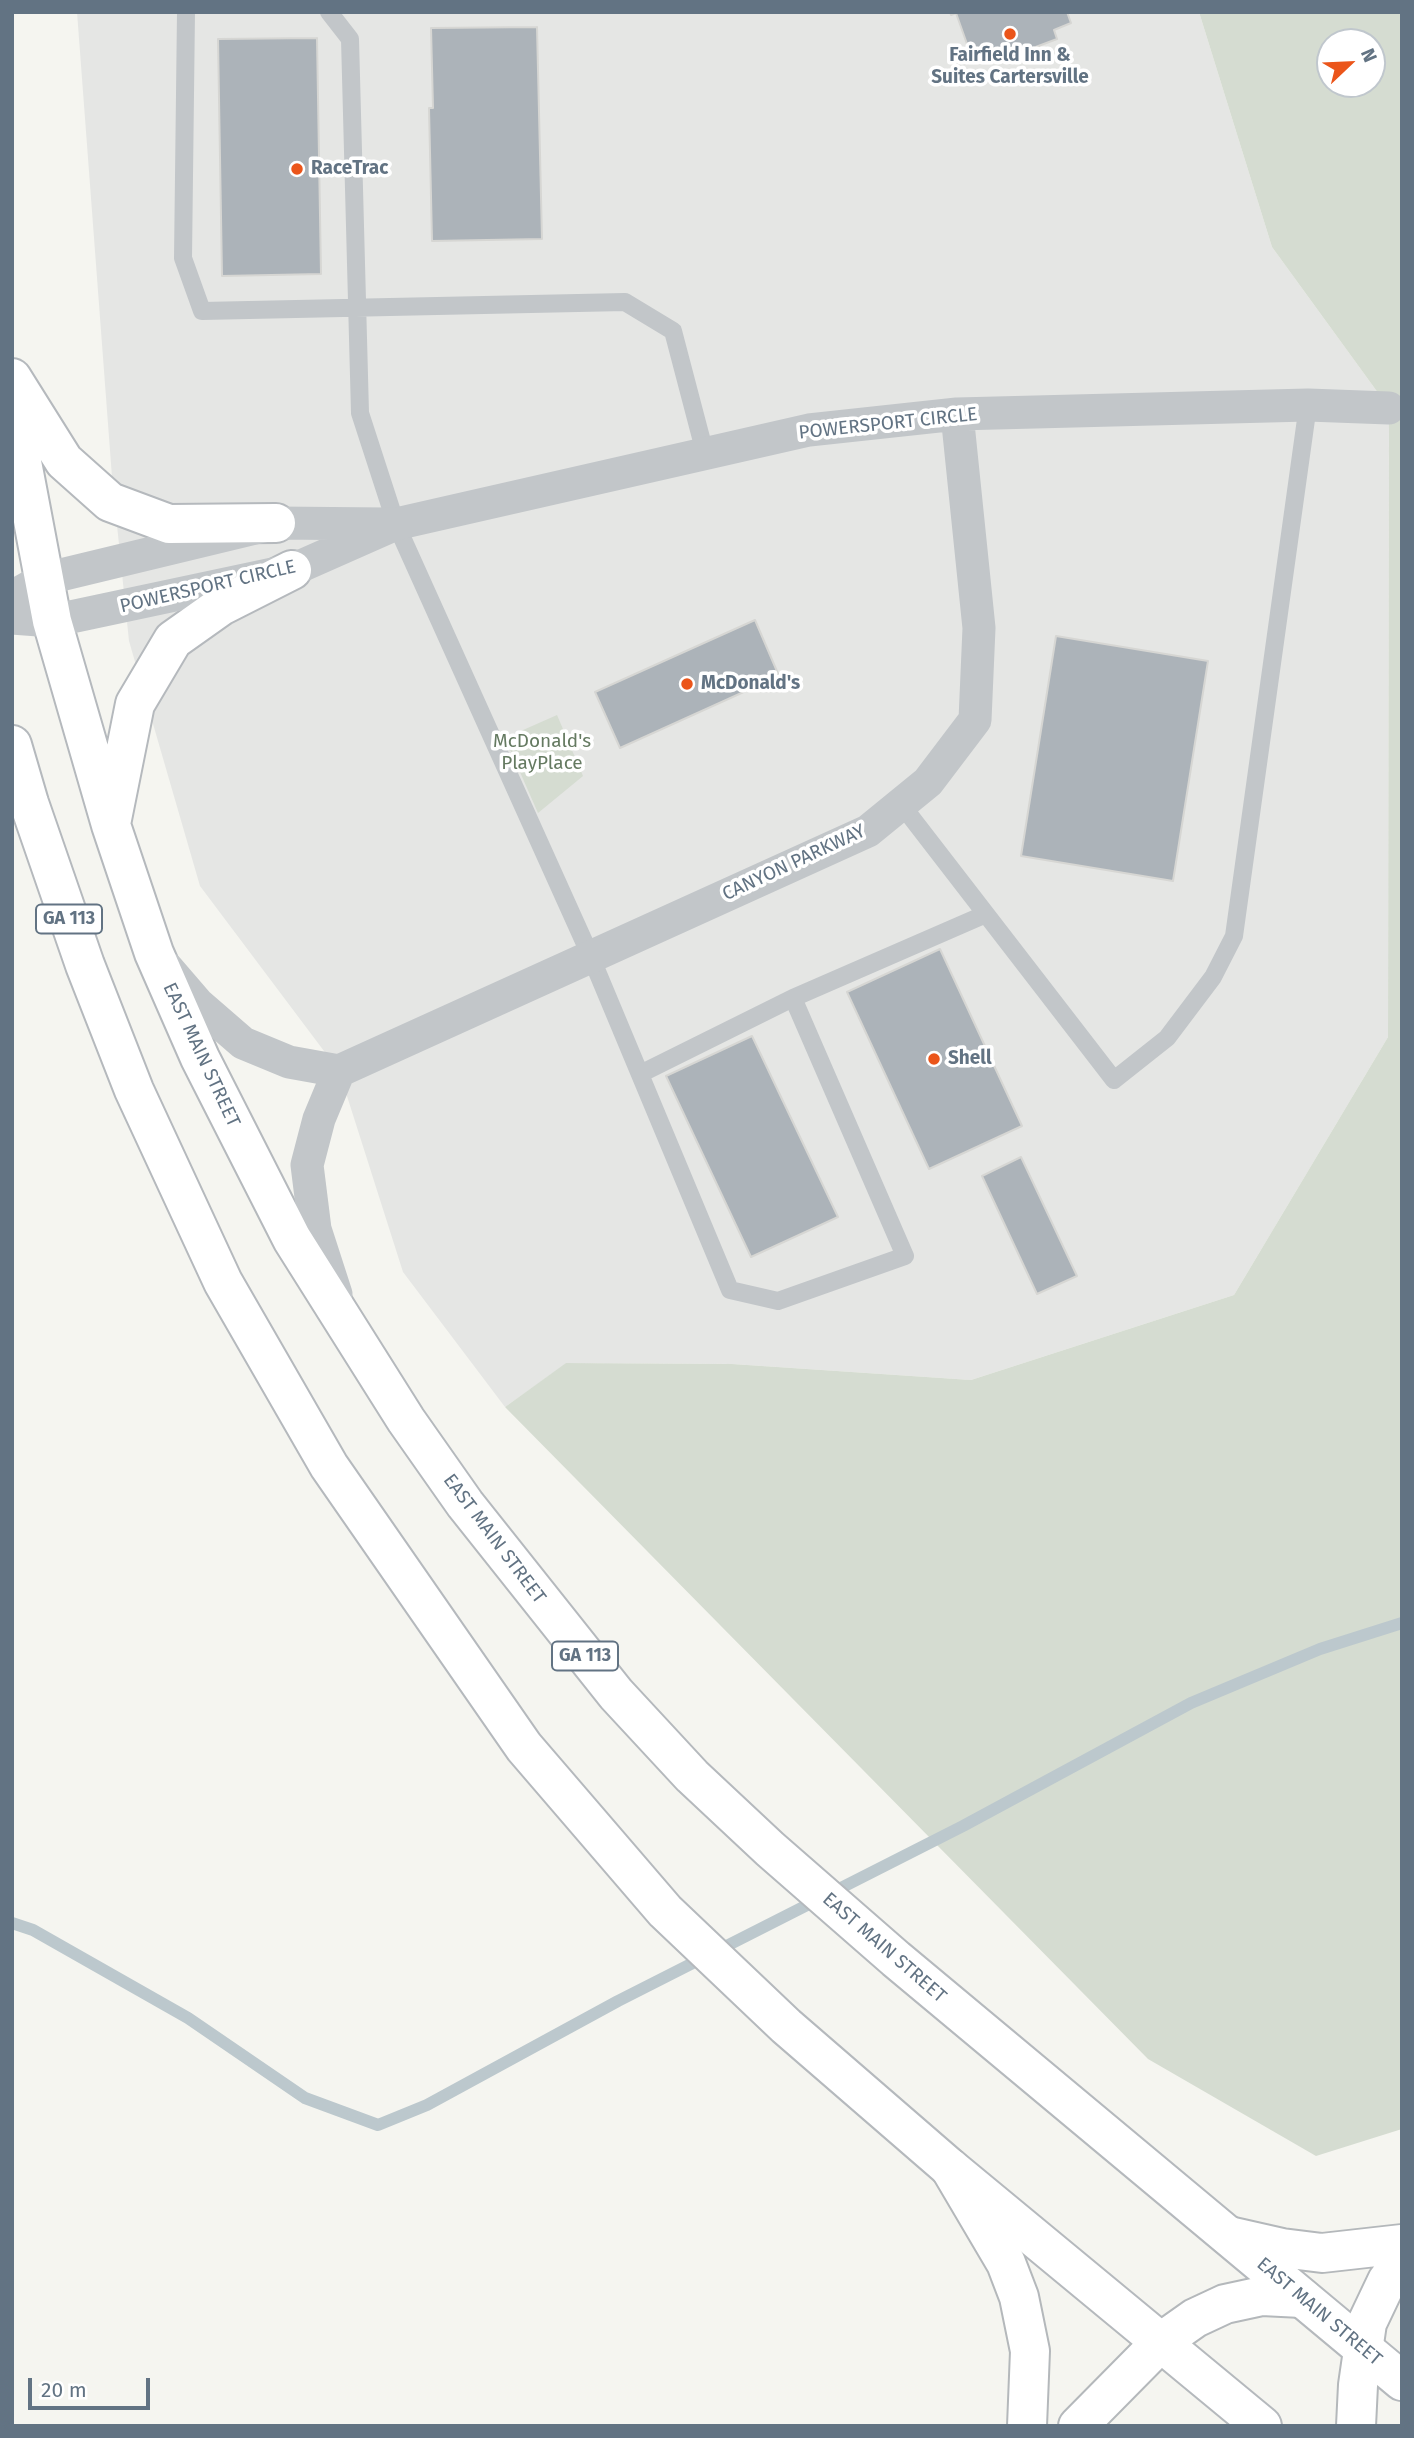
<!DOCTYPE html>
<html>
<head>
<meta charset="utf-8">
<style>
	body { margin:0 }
	#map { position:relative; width:1414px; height:2438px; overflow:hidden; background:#f5f5f0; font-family:"Fira Sans",sans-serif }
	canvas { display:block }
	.frame { position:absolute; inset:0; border:14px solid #627383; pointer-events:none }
	.north { position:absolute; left:1316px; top:28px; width:70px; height:70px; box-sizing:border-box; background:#fff; border:2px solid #c0c7cd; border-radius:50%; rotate:67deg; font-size:19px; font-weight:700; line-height:28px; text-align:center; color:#627383 }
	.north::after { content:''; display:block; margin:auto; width:24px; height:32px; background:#eb551a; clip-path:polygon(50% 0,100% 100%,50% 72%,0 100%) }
	.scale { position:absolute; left:28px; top:2378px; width:122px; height:32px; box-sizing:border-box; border:4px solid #627383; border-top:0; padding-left:9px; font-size:21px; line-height:24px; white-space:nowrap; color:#627383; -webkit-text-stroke:5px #fff; paint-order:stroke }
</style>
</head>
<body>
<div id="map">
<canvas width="1414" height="2438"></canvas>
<div class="frame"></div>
<div class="north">N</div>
<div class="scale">20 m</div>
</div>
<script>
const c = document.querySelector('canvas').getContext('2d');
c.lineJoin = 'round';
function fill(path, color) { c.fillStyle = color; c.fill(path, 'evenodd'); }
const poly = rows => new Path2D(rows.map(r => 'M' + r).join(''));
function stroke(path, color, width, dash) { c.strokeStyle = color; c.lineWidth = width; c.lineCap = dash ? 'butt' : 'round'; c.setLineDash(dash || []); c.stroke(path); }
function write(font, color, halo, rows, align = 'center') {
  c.font = font + ' "Fira Sans",sans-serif'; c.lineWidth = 7; c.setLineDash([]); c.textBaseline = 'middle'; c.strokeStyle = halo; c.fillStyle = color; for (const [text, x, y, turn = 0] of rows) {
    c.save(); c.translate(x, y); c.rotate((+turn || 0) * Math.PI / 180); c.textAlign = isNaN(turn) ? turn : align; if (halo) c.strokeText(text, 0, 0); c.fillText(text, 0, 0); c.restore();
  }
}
const built = poly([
	[77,12,1199,12,1272,247,1389,408,1388,1037,1234,1295,971,1380,732,1364,567,1363,505,1407,403,1272,339,1071,200,886,129,641,112,477]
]);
const green = poly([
	[1199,12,1402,12,1402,2129,1316,2156,1148,2059,505,1407,566,1363,732,1364,971,1380,1234,1295,1388,1037,1389,408,1272,247],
	[1330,42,1372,42,1372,84,1330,84],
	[557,715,583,776,538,813,505,738]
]);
const stream = poly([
	[12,1923,33,1930,188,2018,305,2098,378,2125,427,2105,618,2001,963,1826,1191,1703,1320,1649,1402,1623]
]);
const building = poly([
	[950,12,1067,12,1071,23,1054,30,1057,39,993,63,989,52,972,58,956,13,951,15,950,12],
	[537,27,542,239,432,241,429,108,433,108,431,28,537,27],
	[317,38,321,274,222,276,218,39,317,38],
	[755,620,779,676,620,748,595,692,755,620],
	[1056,636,1208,661,1173,881,1021,856,1056,636],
	[940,949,1022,1126,929,1169,847,992,940,949],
	[752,1036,838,1217,751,1257,666,1076,752,1036],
	[1021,1157,1077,1276,1037,1294,982,1176,1021,1157]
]);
const service = poly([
	[186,12,183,258,202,311,625,302,673,331,705,453],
	[329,12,350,39,360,413,396,524,591,957,730,1290,778,1301,905,1256,793,998,986,914],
	[901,804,1114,1080,1167,1038,1213,977,1234,936,1308,405],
	[640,1074,793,998]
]);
const minor = poly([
	[12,597,44,579,276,523,387,524],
	[12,618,52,621,292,570,396,524,809,430,957,414,1308,405,1389,408],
	[167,968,198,1004,243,1043,289,1062,339,1071,868,831,928,782,975,720,979,628,957,414],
	[336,1294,315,1229,307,1165,319,1119,339,1071]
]);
const primary = poly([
	[12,378,64,461,110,502,169,524,276,523],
	[12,409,52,621,111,825,154,953,200,1058,292,1239,406,1420,465,1504,616,1694,692,1776,770,1849,896,1959,1402,2381],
	[12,745,29,803,85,965,134,1090,223,1282,329,1466,524,1747,665,1911,786,2026,950,2168,1262,2426],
	[112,819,135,704,173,640,221,606,292,570]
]);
const motorway = poly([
	[950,2168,1006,2263,1019,2297,1030,2351,1027,2426],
	[1229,2236,1282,2248,1322,2253,1402,2244],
	[1078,2426,1161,2342,1195,2318,1225,2304,1262,2296,1302,2298],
	[1356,2426,1358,2385,1367,2323,1387,2281,1402,2261]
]);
const markers = [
	[1010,34,7,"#eb551a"],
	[297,169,7,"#eb551a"],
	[687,684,7,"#eb551a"],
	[934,1059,7,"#eb551a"]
];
const shields = [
	[69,919,66],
	[585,1656,66]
];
const shieldNames = [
	["GA 113",69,919],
	["GA 113",585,1656]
];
const poiNames = [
	["Fairfield Inn &",1010,56,"center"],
	["Suites Cartersville",1010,78,"center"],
	["RaceTrac",311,169],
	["McDonald's",701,684],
	["Shell",948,1059]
];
const streetNames = [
	["POWERSPORT CIRCLE",888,424,-6],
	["POWERSPORT CIRCLE",208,587,-13],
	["CANYON PARKWAY",794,863,-25],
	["EAST MAIN STREET",201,1055,65],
	["EAST MAIN STREET",494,1539,53],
	["EAST MAIN STREET",884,1948,41],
	["EAST MAIN STREET",1319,2312,40]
];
const parkNames = [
	["McDonald's",542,742],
	["PlayPlace",542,764]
];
fill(built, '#e5e6e4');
fill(green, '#d5dcd1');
stroke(stream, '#bcc8cd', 12);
fill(building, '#acb3b9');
stroke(building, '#d6d6d3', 2);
stroke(primary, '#b5b9bd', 42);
stroke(motorway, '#b4b8bb', 42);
stroke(service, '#c2c6c9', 18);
stroke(minor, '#c2c6c9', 33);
stroke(primary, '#fff', 38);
stroke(motorway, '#fff', 38);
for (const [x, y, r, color] of markers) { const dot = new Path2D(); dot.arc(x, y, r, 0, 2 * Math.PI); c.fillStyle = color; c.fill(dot); stroke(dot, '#fff', 2.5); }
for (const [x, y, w] of shields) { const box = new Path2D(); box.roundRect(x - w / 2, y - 14.5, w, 29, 5); c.fillStyle = '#fff'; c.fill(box); stroke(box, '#627383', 2); }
write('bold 18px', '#627383', null, shieldNames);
write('bold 19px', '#627383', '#fff', poiNames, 'left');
write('19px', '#627383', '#fff', streetNames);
write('19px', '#657a61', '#fff', parkNames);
</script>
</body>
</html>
